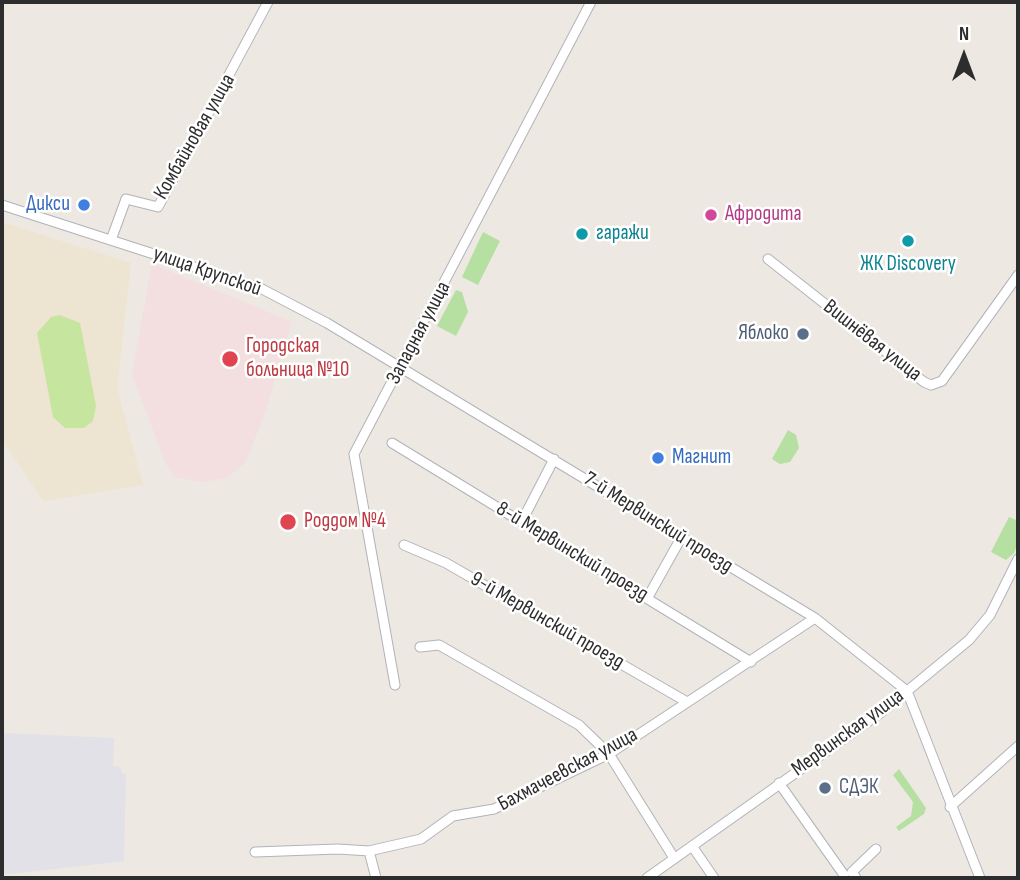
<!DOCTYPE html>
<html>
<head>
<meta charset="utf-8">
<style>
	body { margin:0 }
	#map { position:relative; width:1020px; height:880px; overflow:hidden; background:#ede8e1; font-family:"Sofia Sans Condensed",sans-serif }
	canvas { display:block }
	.frame { position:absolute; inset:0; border:4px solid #2d2d2d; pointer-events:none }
	.north { position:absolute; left:929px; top:21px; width:70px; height:70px; -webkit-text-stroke:5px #fff; paint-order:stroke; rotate:0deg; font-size:19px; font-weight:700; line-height:28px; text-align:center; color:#2d2d2d }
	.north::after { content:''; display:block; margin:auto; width:24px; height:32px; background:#2d2d2d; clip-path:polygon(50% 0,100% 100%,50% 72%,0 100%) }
</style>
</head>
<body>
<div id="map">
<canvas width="1020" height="880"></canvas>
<div class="frame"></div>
<div class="north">N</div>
</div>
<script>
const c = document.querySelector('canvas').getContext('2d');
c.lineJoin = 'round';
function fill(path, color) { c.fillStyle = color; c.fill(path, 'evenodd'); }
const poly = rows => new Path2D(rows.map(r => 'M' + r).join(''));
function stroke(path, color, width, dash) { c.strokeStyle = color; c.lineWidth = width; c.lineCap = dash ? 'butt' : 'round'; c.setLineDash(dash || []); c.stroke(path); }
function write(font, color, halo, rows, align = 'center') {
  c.font = font + ' "Sofia Sans Condensed",sans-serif'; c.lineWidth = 5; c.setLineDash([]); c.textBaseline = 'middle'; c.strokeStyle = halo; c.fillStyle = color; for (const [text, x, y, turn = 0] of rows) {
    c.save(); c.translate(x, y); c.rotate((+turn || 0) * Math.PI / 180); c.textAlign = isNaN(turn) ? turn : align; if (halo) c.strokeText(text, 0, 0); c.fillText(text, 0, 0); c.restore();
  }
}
const industrial = poly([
	[2,733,114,738,113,766,121,767,121,773,126,774,124,861,2,875]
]);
const education = poly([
	[2,222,131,263,117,388,143,485,43,501,7,447,2,446]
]);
const medical = poly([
	[152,264,292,322,264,416,245,463,227,478,203,482,174,477,165,462,132,375]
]);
const green = poly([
	[483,232,500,241,478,285,462,277],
	[456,290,462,292,468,312,456,336,437,326],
	[788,430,796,435,799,448,790,462,780,464,772,459],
	[1009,517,1018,521,1018,543,1014,553,1006,560,991,552],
	[899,769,926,808,924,814,899,831,896,827,911,816,913,802,893,775]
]);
const pitch = poly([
	[60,315,80,323,96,406,93,421,84,428,65,428,53,417,37,333,51,317]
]);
const minor = poly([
	[2,205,262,289,327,323,815,618,907,691,980,878],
	[111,240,126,199,158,207,268,2],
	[768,259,924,382,931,385,942,381,1018,275],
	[392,443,751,662],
	[522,521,554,459],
	[404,545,446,563,687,702],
	[648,597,681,538],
	[420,647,439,645,579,725,609,754,674,858],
	[395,685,354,454,591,2],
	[779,783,844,875],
	[950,807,1018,746],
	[692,846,714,878],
	[369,851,376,878],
	[255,852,338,849,369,851,421,839,453,816,494,809,609,754,815,618],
	[647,878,883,711,969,640,990,615,1018,559],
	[856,878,852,872,876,849]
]);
const markers = [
	[84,205,7,"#3f7fe0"],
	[711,215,7,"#d1479c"],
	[582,234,7,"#0f9aa8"],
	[908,241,7,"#0f9aa8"],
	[803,334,7,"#5c6f8a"],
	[230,359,9,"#e0444e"],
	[658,458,7,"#3f7fe0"],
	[288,522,9,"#e0444e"],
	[825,788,7,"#5c6f8a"]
];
const streetNames = [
	["Комбайновая улица",195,137,-60],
	["улица Крупской",207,272,19],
	["Западная улица",419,333,-62],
	["Вишнёвая улица",872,341,38],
	["7-й Мервинский проезд",658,523,32],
	["8-й Мервинский проезд",572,552,31],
	["9-й Мервинский проезд",547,621,30],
	["Мервинская улица",848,733,-36],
	["Бахмачеевская улица",568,770,-28]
];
const shopNames = [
	["Дикси",70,205],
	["Магнит",672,458,"left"]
];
const hotelNames = [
	["Афродита",725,215]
];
const cultureNames = [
	["гаражи",596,234],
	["ЖК Discovery",908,265,"center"]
];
const serviceNames = [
	["Яблоко",789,334],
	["СДЭК",839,788,"left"]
];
const healthNames = [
	["Городская",246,347],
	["больница №10",246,371],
	["Роддом №4",304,522]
];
fill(industrial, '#e2e1e7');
fill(education, '#ede5d2');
fill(medical, '#f3dfe0');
fill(green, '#b6dfa2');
fill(pitch, '#c6e59f');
stroke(minor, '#b1b3bc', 11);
stroke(minor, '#fff', 9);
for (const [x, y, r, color] of markers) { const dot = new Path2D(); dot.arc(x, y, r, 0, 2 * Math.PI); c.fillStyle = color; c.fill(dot); stroke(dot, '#fff', 2.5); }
write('21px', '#2d2d2d', '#fff', streetNames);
write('21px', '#366cbe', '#fff', shopNames, 'right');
write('21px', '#b23c85', '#fff', hotelNames, 'left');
write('21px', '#0d838f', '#fff', cultureNames, 'left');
write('21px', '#4e5e75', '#fff', serviceNames, 'right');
write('21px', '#be3a42', '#fff', healthNames, 'left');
</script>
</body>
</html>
